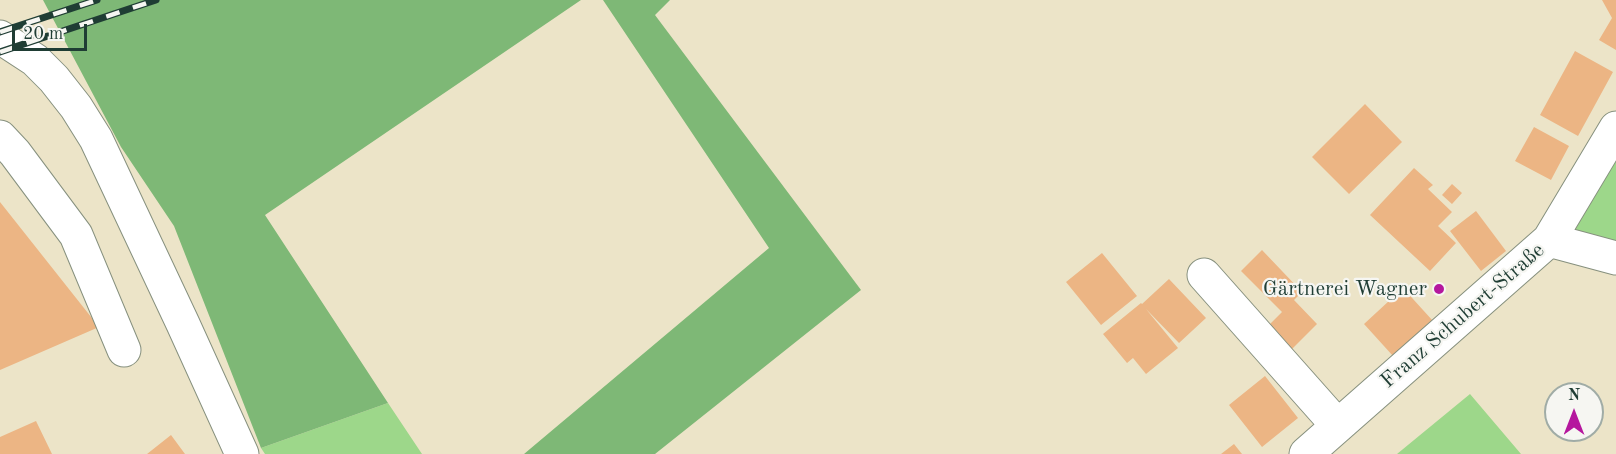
<!DOCTYPE html>
<html>
<head>
<meta charset="utf-8">
<style>
	body { margin:0 }
	#map { position:relative; width:1616px; height:454px; overflow:hidden; background:#ece4c8; font-family:"Old Standard TT",serif }
	canvas { display:block }
	.north { position:absolute; left:1544px; top:382px; width:60px; height:60px; box-sizing:border-box; background:#f6f6f2; border:2px solid #a0aca6; border-radius:50%; rotate:0deg; font-size:16px; font-weight:700; line-height:24px; text-align:center; color:#1f3d34 }
	.north::after { content:''; display:block; margin:auto; width:21px; height:27px; background:#b5179e; clip-path:polygon(50% 0,100% 100%,50% 72%,0 100%) }
	.scale { position:absolute; left:12px; top:24px; width:75px; height:27px; box-sizing:border-box; border:3px solid #1f3d34; border-top:0; padding-left:8px; font-size:18px; line-height:21px; white-space:nowrap; color:#1f3d34; -webkit-text-stroke:4px #f6f6f2; paint-order:stroke }
</style>
</head>
<body>
<div id="map">
<canvas width="1616" height="454"></canvas>
<div class="north">N</div>
<div class="scale">20 m</div>
</div>
<script>
const c = document.querySelector('canvas').getContext('2d');
c.lineJoin = 'round';
function fill(path, color) { c.fillStyle = color; c.fill(path, 'evenodd'); }
const poly = rows => new Path2D(rows.map(r => 'M' + r).join(''));
function stroke(path, color, width, dash) { c.strokeStyle = color; c.lineWidth = width; c.lineCap = dash ? 'butt' : 'round'; c.setLineDash(dash || []); c.stroke(path); }
function write(font, color, halo, rows, align = 'center') {
  c.font = font + ' "Old Standard TT",serif'; c.lineWidth = 4.5; c.setLineDash([]); c.textBaseline = 'middle'; c.strokeStyle = halo; c.fillStyle = color; for (const [text, x, y, turn = 0] of rows) {
    c.save(); c.translate(x, y); c.rotate((+turn || 0) * Math.PI / 180); c.textAlign = isNaN(turn) ? turn : align; if (halo) c.strokeText(text, 0, 0); c.fillText(text, 0, 0); c.restore();
  }
}
const green = poly([
	[1616,150,1616,252,1560,239],
	[1470,394,1521,454,1397,454],
	[388,403,422,454,265,454,261,448]
]);
const forest = poly([
	[43,0,581,0,265,215,388,403,261,448,174,226,121,147],
	[603,0,670,0,655,15,861,290,655,454,524,454,769,248]
]);
const building = poly([
	[1602,0,1616,0,1616,50,1599,40,1612,18],
	[1575,51,1613,72,1578,136,1540,115],
	[1365,104,1402,142,1349,194,1312,157],
	[1534,127,1569,146,1551,180,1515,161],
	[1414,168,1433,185,1428,189,1452,212,1438,226,1456,243,1430,271,1370,215],
	[1452,184,1462,193,1452,204,1442,195],
	[0,202,99,327,0,370],
	[1476,211,1506,251,1481,271,1450,231],
	[1262,250,1302,292,1294,300,1317,324,1292,349,1269,325,1282,312,1241,271],
	[1102,253,1137,296,1101,325,1066,282],
	[1169,279,1206,318,1179,343,1146,309,1178,348,1146,374,1133,358,1127,363,1103,334,1141,303,1142,304],
	[1403,288,1433,321,1393,356,1364,324],
	[1265,376,1298,418,1262,447,1229,405],
	[36,421,52,454,0,454,0,437],
	[171,435,185,454,147,454],
	[1234,444,1242,454,1221,454]
]);
const minor = poly([
	[0,137,15,153,76,235,124,350],
	[1549,240,1616,258],
	[1204,275,1338,426],
	[1306,454,1549,240,1616,128]
]);
const major = poly([
	[0,37,35,60,54,79,76,107,96,139,183,324,242,454]
]);
const rail = poly([
	[0,32,97,0],
	[0,52,156,0]
]);
const markers = [
	[1439,289,6,"#b5179e"]
];
const poiNames = [
	["Gärtnerei Wagner",1427,289]
];
const streetNames = [
	["Franz Schubert-Straße",1463,316,-41]
];
fill(green, '#9dd78a');
fill(forest, '#7eb876');
fill(building, '#ecb584');
stroke(minor, '#86907e', 35);
stroke(major, '#86907e', 35);
stroke(minor, '#fff', 33);
stroke(major, '#fff', 33);
stroke(rail, '#1f3d34', 7);
stroke(rail, '#f6f6f2', 4.5, [14]);
for (const [x, y, r, color] of markers) { const dot = new Path2D(); dot.arc(x, y, r, 0, 2 * Math.PI); c.fillStyle = color; c.fill(dot); stroke(dot, '#f6f6f2', 2); }
write('21px', '#1f3d34', '#f6f6f2', poiNames, 'right');
write('21px', '#1f3d34', '#f6f6f2', streetNames);
</script>
</body>
</html>
